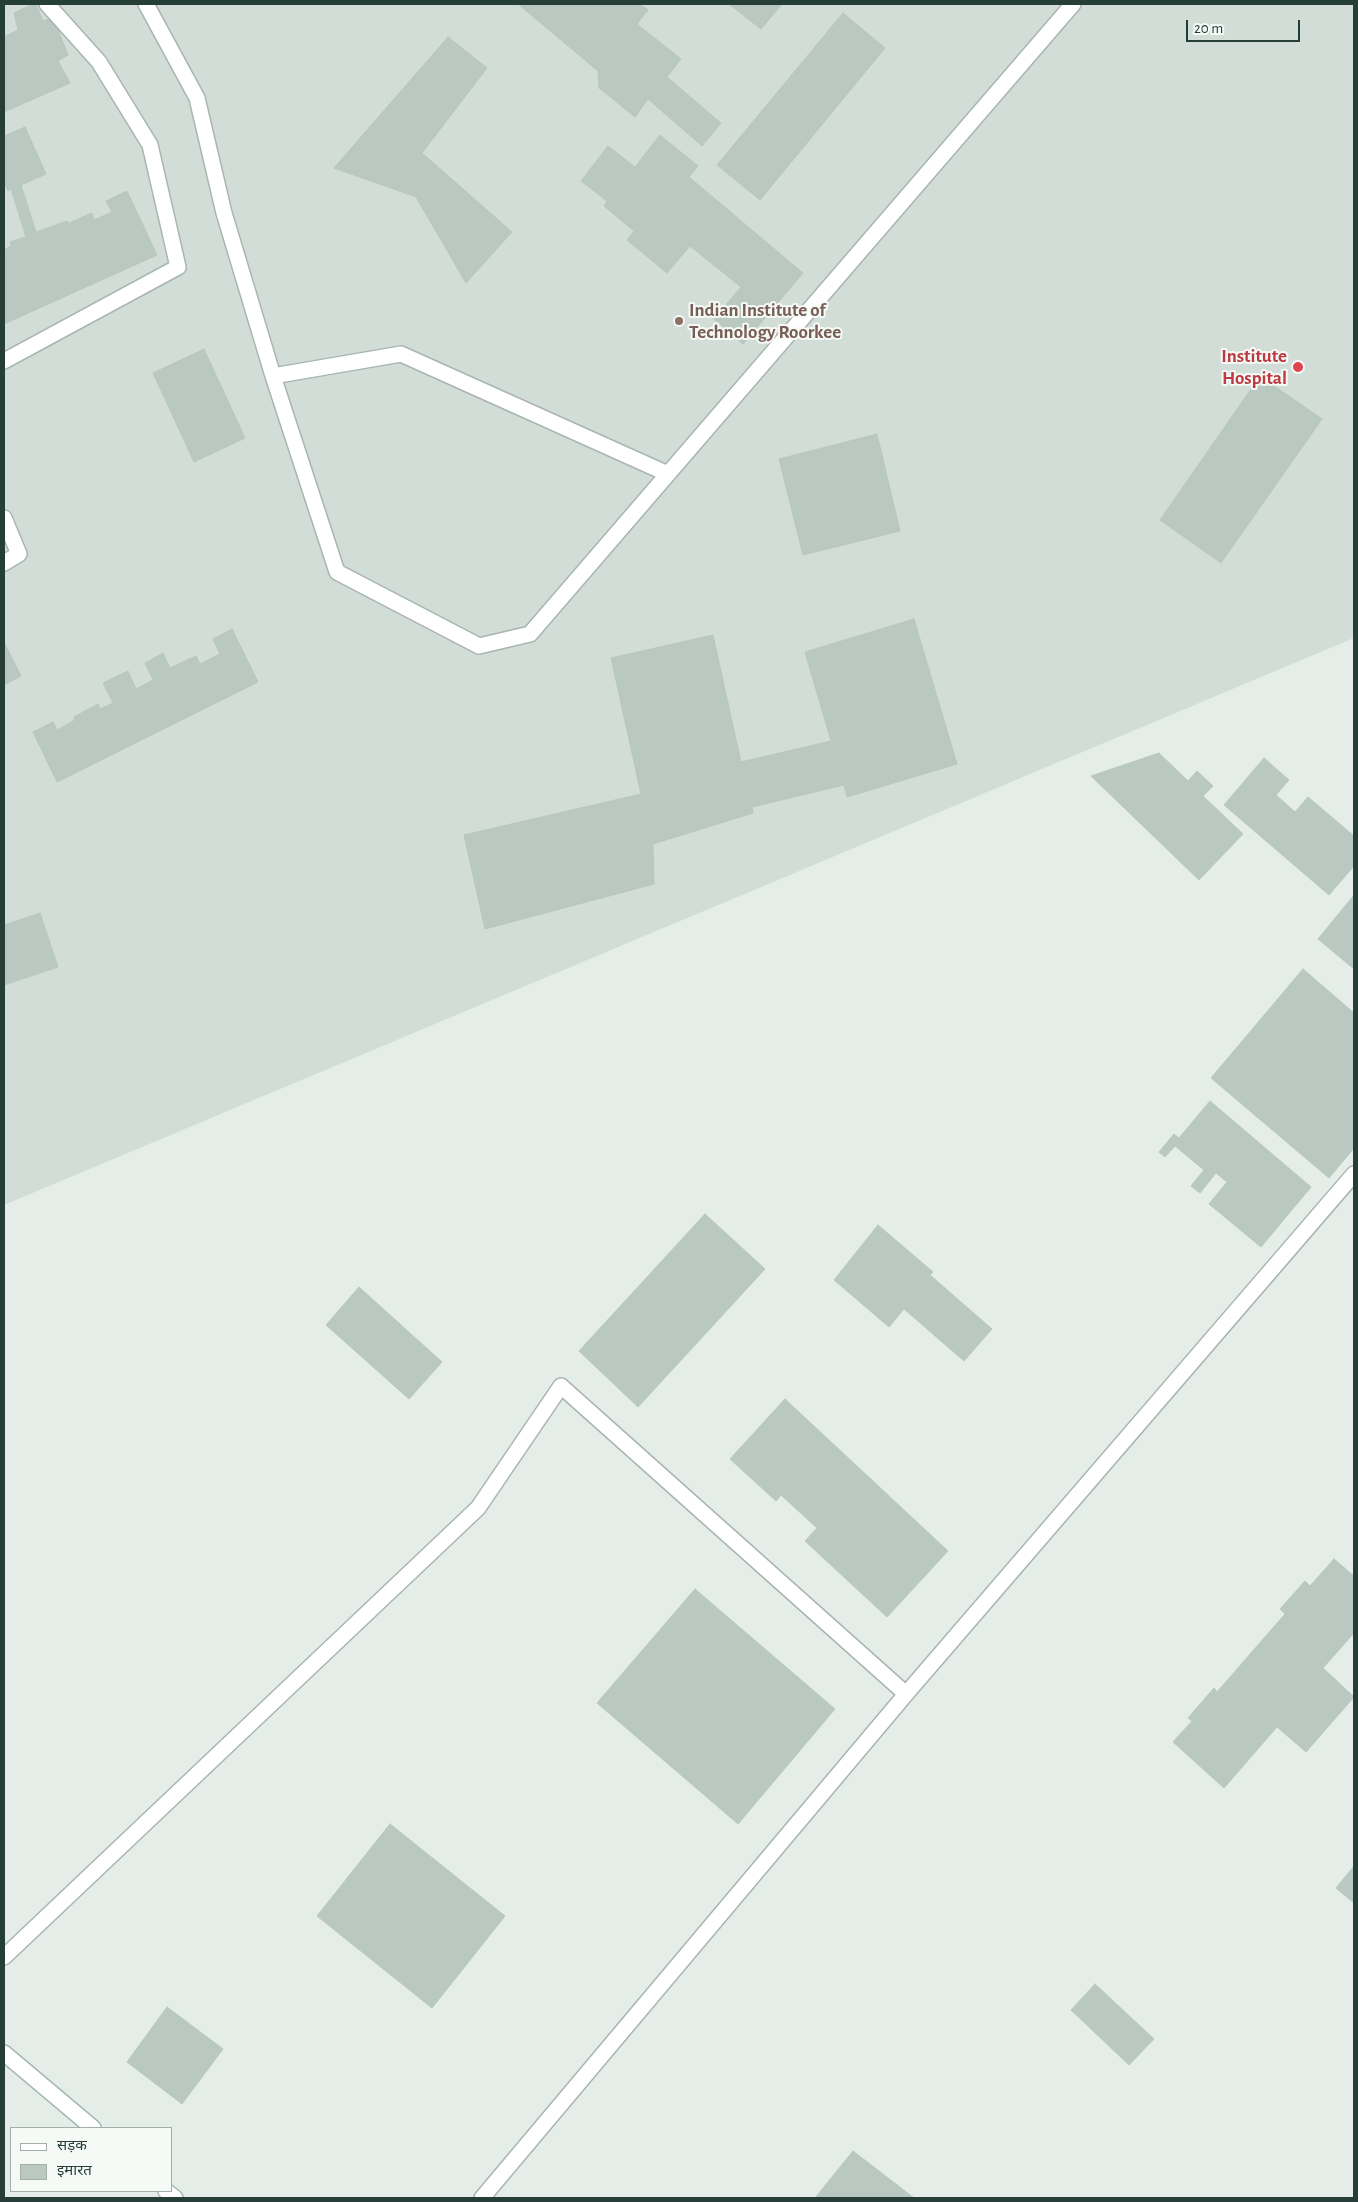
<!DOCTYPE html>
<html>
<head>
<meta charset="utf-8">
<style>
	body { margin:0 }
	#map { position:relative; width:1358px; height:2202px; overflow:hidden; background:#e5ede9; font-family:"Alegreya Sans","Noto Sans Devanagari",sans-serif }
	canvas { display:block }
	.frame { position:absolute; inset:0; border:5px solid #253e37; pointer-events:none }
	.legend { position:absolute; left:10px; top:2127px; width:162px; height:65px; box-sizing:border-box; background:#f5faf7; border:1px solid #a2afaa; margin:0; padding:6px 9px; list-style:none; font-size:15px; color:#253e37 }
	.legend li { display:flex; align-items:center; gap:10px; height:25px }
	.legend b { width:25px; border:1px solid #a2afaa }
	.scale { position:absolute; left:1186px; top:20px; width:114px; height:22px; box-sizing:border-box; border:2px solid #253e37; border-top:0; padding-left:6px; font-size:15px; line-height:18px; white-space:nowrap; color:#253e37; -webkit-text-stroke:4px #f5faf7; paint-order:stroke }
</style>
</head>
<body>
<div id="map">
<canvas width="1358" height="2202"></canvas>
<div class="frame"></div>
<ul class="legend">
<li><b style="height:6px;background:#fff"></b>सड़क</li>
<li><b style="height:14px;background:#bac8c2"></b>इमारत</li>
</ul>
<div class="scale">20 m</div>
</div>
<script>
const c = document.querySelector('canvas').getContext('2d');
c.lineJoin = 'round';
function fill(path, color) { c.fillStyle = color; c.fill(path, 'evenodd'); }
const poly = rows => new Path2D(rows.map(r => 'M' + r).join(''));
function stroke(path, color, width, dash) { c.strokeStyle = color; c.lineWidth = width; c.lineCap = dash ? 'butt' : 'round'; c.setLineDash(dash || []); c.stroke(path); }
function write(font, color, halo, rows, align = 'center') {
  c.font = font + ' "Alegreya Sans",sans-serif'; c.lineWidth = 4; c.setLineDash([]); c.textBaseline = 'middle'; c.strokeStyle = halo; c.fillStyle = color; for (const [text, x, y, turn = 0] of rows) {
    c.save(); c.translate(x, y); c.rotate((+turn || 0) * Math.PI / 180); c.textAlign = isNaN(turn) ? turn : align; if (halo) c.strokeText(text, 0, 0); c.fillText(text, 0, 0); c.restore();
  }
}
const built = poly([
	[4,4,1354,4,1354,638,4,1205]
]);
const building = poly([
	[33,4,36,4,43,21,53,17,68,55,58,61,70,83,4,112,4,37,18,30,14,13,33,4],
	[518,4,640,4,648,10,637,24,681,59,667,77,721,123,702,146,648,99,635,117,599,88,598,71,518,4],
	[729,4,782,4,761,29,729,4],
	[843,13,885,48,760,200,717,165,843,13],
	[448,37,487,68,422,153,512,232,466,283,416,197,334,168,448,37],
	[25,127,46,174,21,185,36,232,67,221,72,230,69,223,92,213,94,220,112,212,106,201,127,191,157,255,4,324,4,250,11,246,10,242,26,237,11,189,8,191,4,181,4,136,25,127],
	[660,135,698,166,689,177,803,273,743,344,714,319,741,287,690,246,667,273,627,240,634,231,604,206,607,201,581,181,608,146,635,167,660,135],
	[204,349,245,438,194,462,153,373,204,349],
	[1260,376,1322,419,1221,563,1160,520,1260,376],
	[877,434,900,531,803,555,779,459,877,434],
	[914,619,957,764,847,797,844,785,752,807,753,813,653,844,654,884,485,929,464,835,641,794,611,658,713,635,741,762,831,741,805,652,914,619],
	[232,629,258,682,57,782,33,732,53,722,57,730,75,720,74,717,98,704,100,709,113,703,103,683,128,671,136,689,153,680,145,663,163,653,170,668,196,656,200,664,220,654,213,639,232,629],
	[4,642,21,676,4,685,4,642],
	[1159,753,1188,781,1197,771,1213,786,1203,796,1243,834,1199,880,1091,776,1159,753],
	[1264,758,1289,780,1276,795,1295,812,1308,797,1354,836,1354,866,1329,895,1224,805,1264,758],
	[1354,895,1354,969,1318,939,1354,895],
	[40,913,58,967,4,985,4,925,40,913],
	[1303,969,1354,1013,1354,1148,1329,1178,1211,1078,1303,969],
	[1210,1101,1311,1187,1261,1247,1209,1204,1227,1182,1216,1173,1200,1193,1191,1186,1204,1170,1175,1146,1165,1157,1159,1152,1174,1134,1179,1138,1210,1101],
	[705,1214,765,1269,638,1407,579,1351,705,1214],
	[878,1225,933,1272,930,1275,992,1329,964,1361,904,1309,889,1327,834,1280,878,1225],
	[359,1287,442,1362,409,1399,326,1325,359,1287],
	[785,1399,948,1551,887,1617,805,1541,817,1528,781,1495,776,1501,730,1459,785,1399],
	[1334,1559,1354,1576,1354,1633,1323,1668,1354,1697,1306,1752,1277,1727,1224,1788,1173,1742,1192,1721,1188,1718,1214,1688,1217,1692,1285,1614,1280,1609,1305,1581,1310,1586,1334,1559],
	[695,1589,835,1709,738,1824,597,1703,695,1589],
	[390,1824,505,1916,432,2008,317,1916,390,1824],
	[1354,1866,1354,1903,1336,1888,1354,1866],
	[1095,1984,1154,2039,1129,2065,1071,2010,1095,1984],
	[167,2007,223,2049,182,2104,127,2062,167,2007],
	[853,2151,914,2198,815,2198,853,2151]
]);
const service = poly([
	[146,4,197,98,224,213,273,376,337,572,479,646,530,634,1073,4],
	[4,361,178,267,150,145,99,62,47,4],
	[273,376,401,354,668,474],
	[4,518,19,554,4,563]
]);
const minor = poly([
	[4,1957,478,1508,561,1386,906,1694],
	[482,2198,906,1694,1354,1174]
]);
const secondary = poly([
	[4,2053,93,2128],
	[166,2191,175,2198]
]);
const markers = [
	[679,321,5,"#8d6e63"],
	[1298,367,6,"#e0444e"]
];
const educationNames = [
	["Indian Institute of",689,310],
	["Technology Roorkee",689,332]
];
const healthNames = [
	["Institute",1287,356],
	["Hospital",1287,378]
];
fill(built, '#d3ddd8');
fill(building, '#bac8c2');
stroke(building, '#b8c7c0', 1);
stroke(service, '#a8b5b0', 18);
stroke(minor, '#a8b5b0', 18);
stroke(secondary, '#a4b8b1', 18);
stroke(service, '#fff', 15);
stroke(minor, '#fff', 15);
stroke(secondary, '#fff', 15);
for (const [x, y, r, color] of markers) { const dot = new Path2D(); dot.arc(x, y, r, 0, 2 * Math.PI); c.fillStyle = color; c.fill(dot); stroke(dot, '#f5faf7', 2); }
write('bold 19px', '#785e54', '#f5faf7', educationNames, 'left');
write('bold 19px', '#be3a42', '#f5faf7', healthNames, 'right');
</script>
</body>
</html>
